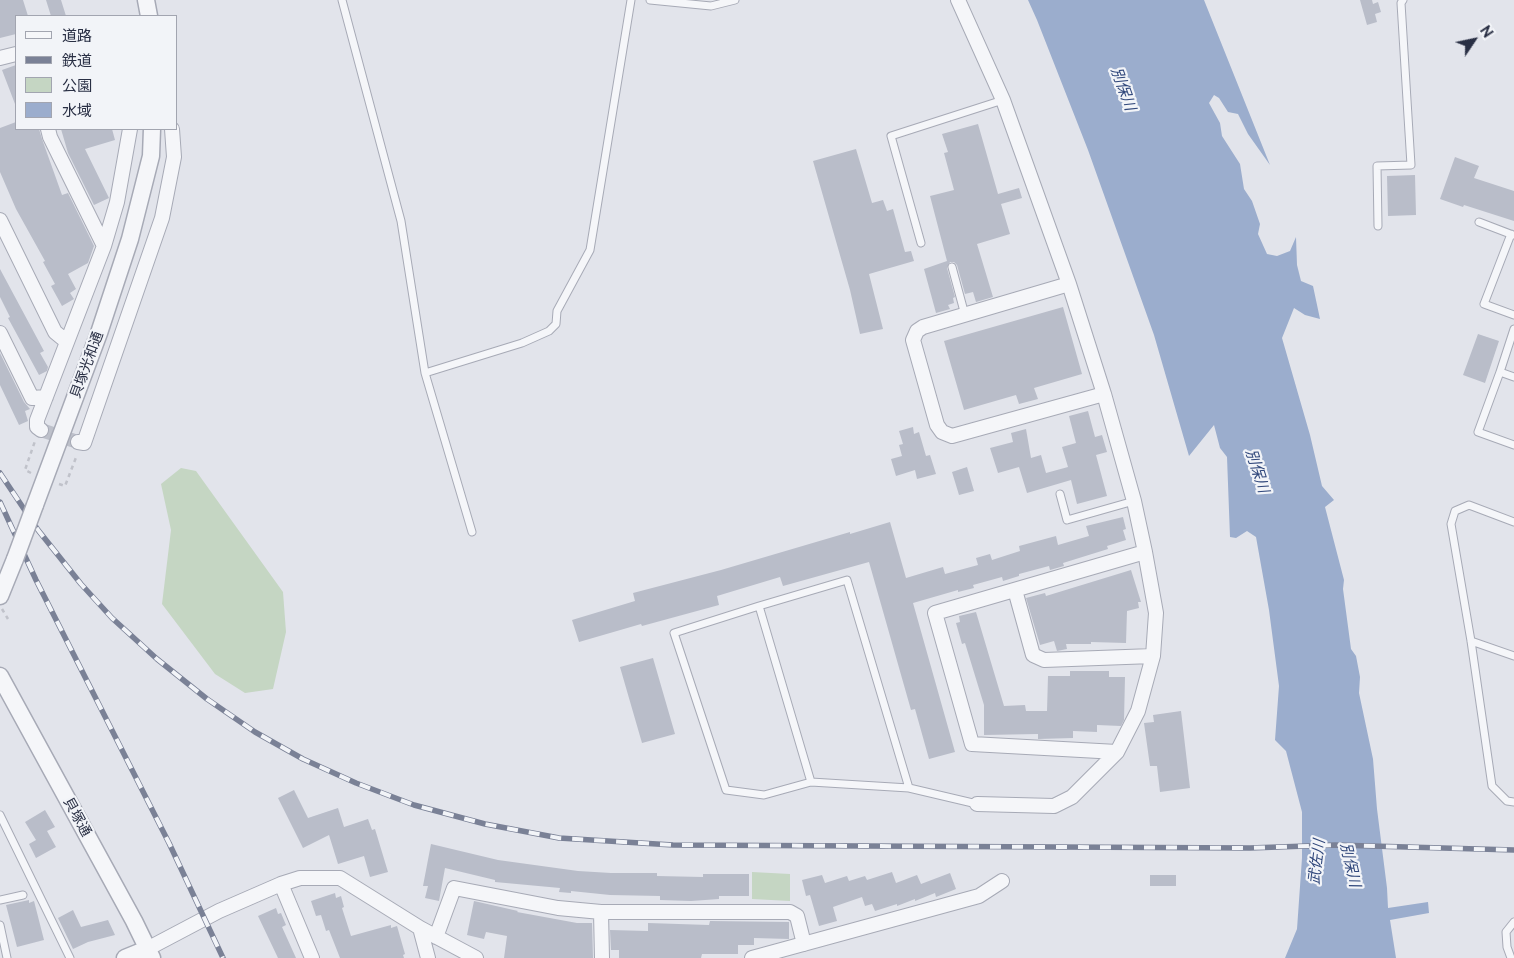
<!DOCTYPE html>
<html>
<head>
<meta charset="utf-8">
<style>
	body { margin:0 }
	#map { position:relative; width:1514px; height:958px; overflow:hidden; background:#e2e4eb; font-family:Raleway,"Noto Sans JP",sans-serif }
	canvas { display:block }
	.legend { position:absolute; left:15px; top:15px; width:162px; height:115px; box-sizing:border-box; background:#f2f4f8; border:1px solid #a2a5b0; margin:0; padding:6px 9px; list-style:none; font-size:15px; color:#292f44 }
	.legend li { display:flex; align-items:center; gap:10px; height:25px }
	.legend b { width:25px; border:1px solid #a2a5b0 }
	.north { position:absolute; left:1449px; top:15px; width:50px; height:50px; -webkit-text-stroke:4px #f2f4f8; paint-order:stroke; rotate:56deg; font-size:14px; font-weight:700; line-height:20px; text-align:center; color:#292f44 }
	.north::after { content:''; display:block; margin:auto; width:18px; height:22px; background:#292f44; clip-path:polygon(50% 0,100% 100%,50% 72%,0 100%) }
</style>
</head>
<body>
<div id="map">
<canvas width="1514" height="958"></canvas>
<ul class="legend">
<li><b style="height:6px;background:#f5f6f9"></b>道路</li>
<li><b style="height:6px;background:#7a8196"></b>鉄道</li>
<li><b style="height:14px;background:#c5d6c3"></b>公園</li>
<li><b style="height:14px;background:#9badcd"></b>水域</li>
</ul>
<div class="north">N</div>
</div>
<script>
const c = document.querySelector('canvas').getContext('2d');
c.lineJoin = 'round';
function fill(path, color) { c.fillStyle = color; c.fill(path, 'evenodd'); }
const poly = rows => new Path2D(rows.map(r => 'M' + r).join(''));
function stroke(path, color, width, dash) { c.strokeStyle = color; c.lineWidth = width; c.lineCap = dash ? 'butt' : 'round'; c.setLineDash(dash || []); c.stroke(path); }
function write(font, color, halo, rows, align = 'center') {
  c.font = font + ' Raleway,"Noto Sans JP",sans-serif'; c.lineWidth = 4.5; c.setLineDash([]); c.textBaseline = 'middle'; c.strokeStyle = halo; c.fillStyle = color; for (const [text, x, y, turn = 0] of rows) {
    c.save(); c.translate(x, y); c.rotate((+turn || 0) * Math.PI / 180); c.textAlign = isNaN(turn) ? turn : align; if (halo) c.strokeText(text, 0, 0); c.fillText(text, 0, 0); c.restore();
  }
}
const green = poly([
	[181,468,196,471,283,592,286,632,273,689,245,693,215,674,162,604,171,530,161,484],
	[752,872,790,874,790,901,752,899]
]);
const water = poly([
	[1028,0,1204,0,1270,165,1248,134,1238,114,1228,112,1219,98,1214,95,1209,103,1220,123,1222,136,1240,164,1244,189,1252,201,1260,224,1258,234,1267,254,1277,256,1290,251,1296,237,1297,265,1301,281,1313,286,1320,319,1305,315,1294,308,1282,338,1310,435,1322,486,1334,500,1325,507,1344,580,1343,589,1351,649,1356,656,1360,677,1359,693,1373,759,1377,809,1387,888,1388,908,1428,902,1429,913,1390,920,1396,958,1285,958,1297,929,1302,858,1302,812,1286,751,1275,740,1279,686,1269,610,1256,537,1247,531,1236,538,1230,537,1227,457,1220,448,1214,425,1189,456,1154,335,1088,150,1037,20]
]);
const building = poly([
	[0,0,23,0,28,16,16,16,16,34,0,38],
	[46,0,61,0,66,16,51,16],
	[1360,0,1372,0,1373,4,1378,2,1381,12,1375,14,1377,22,1367,25],
	[16,65,16,104,15,104,2,70],
	[16,122,16,129,39,129,42,139,62,195,68,193,94,246,88,263,68,274,76,289,70,293,74,299,62,306,51,286,55,284,43,262,45,261,16,209,0,172,0,128],
	[978,124,998,194,1019,188,1022,198,1001,204,1010,234,977,244,993,297,976,302,973,292,965,294,957,265,954,262,950,262,947,268,955,297,953,298,954,303,948,305,950,309,936,313,924,269,947,261,930,196,954,190,944,153,948,152,942,134],
	[61,129,112,129,115,140,85,149,109,198,94,205,68,153],
	[856,149,872,203,883,200,887,211,893,209,905,252,911,251,914,261,869,274,883,329,860,334,850,290,813,161],
	[1455,157,1479,166,1474,178,1514,191,1514,221,1464,205,1463,207,1440,199],
	[1415,175,1416,215,1388,216,1387,176],
	[0,269,44,351,40,353,48,367,47,371,39,375,8,318,10,317,0,297],
	[1063,307,1082,374,1034,388,1038,399,1019,404,1016,395,964,410,944,341],
	[1478,334,1499,341,1485,383,1463,375],
	[0,353,24,402,30,409,25,411,28,421,19,425,0,385],
	[1088,411,1095,437,1102,435,1107,452,1096,455,1107,496,1077,504,1071,480,1027,493,1019,467,998,473,990,448,1013,442,1011,433,1026,429,1031,458,1041,455,1046,473,1068,467,1062,447,1076,443,1069,416],
	[913,427,914,434,919,432,926,456,930,455,936,474,917,479,915,470,896,476,891,459,902,456,899,445,903,444,899,431],
	[967,467,974,491,959,495,952,472],
	[1123,517,1126,529,1123,530,1126,540,1107,546,1108,549,1063,563,1064,566,1050,570,1049,566,1019,574,1019,576,1003,581,1002,577,973,585,974,588,958,592,958,590,913,603,955,752,929,759,915,709,911,710,869,562,783,586,780,577,717,596,719,605,642,626,641,624,579,642,572,620,635,601,633,593,721,570,850,532,850,534,890,522,906,578,943,567,945,574,978,565,976,558,990,554,992,560,1020,551,1019,546,1056,536,1058,545,1089,536,1086,526],
	[1131,570,1141,602,1138,602,1139,608,1127,611,1126,643,1091,642,1091,644,1066,644,1067,649,1057,651,1054,641,1040,645,1026,598,1045,593,1046,596],
	[976,612,1004,706,1025,705,1026,711,1047,711,1048,676,1070,676,1070,671,1109,671,1109,677,1125,677,1124,720,1121,726,1097,725,1097,732,1073,731,1073,738,1038,739,1038,734,984,735,984,705,965,643,962,644,956,623,960,622,959,616],
	[653,658,675,734,642,743,620,667],
	[1181,711,1190,788,1160,792,1157,766,1150,766,1144,723,1154,722,1153,715],
	[294,790,308,818,338,808,344,827,368,819,372,830,375,829,388,872,370,877,364,856,338,864,329,835,303,848,278,798],
	[45,810,55,827,47,831,56,847,36,858,29,844,36,840,25,822],
	[431,844,498,860,578,871,611,873,657,873,657,876,703,877,703,874,749,874,749,896,719,896,719,899,691,901,660,900,660,896,610,895,571,891,571,893,559,892,560,888,495,882,495,880,445,868,439,901,425,898,428,886,423,886],
	[892,872,896,883,917,875,921,884,950,873,956,889,936,897,935,893,915,901,915,899,897,906,897,904,875,911,872,904,865,906,862,897,833,907,837,921,819,926,810,895,806,896,802,880,822,875,825,883,847,876,849,881,865,876,867,880],
	[1150,875,1176,875,1176,886,1150,886],
	[335,893,336,898,341,896,344,907,342,908,351,936,391,925,391,928,397,926,405,954,403,955,404,958,340,958,329,930,326,931,321,915,316,916,311,901],
	[29,900,29,903,34,901,44,940,17,947,6,905],
	[474,901,518,911,517,912,577,923,592,923,593,958,504,958,507,936,486,932,484,939,467,935],
	[276,908,278,914,281,913,286,925,282,927,296,958,278,958,258,916],
	[73,910,81,927,108,920,115,935,88,942,73,949,58,918],
	[710,921,789,922,789,939,754,938,754,945,738,945,738,954,702,954,701,958,619,958,619,950,611,950,610,930,648,931,648,923,709,925]
]);
const minorTunnel = poly([
	[41,430,78,442]
]);
const path = poly([
	[31,473,25,470,35,441],
	[59,484,65,486,77,455],
	[2,609,8,619]
]);
const service = poly([
	[342,0,401,221,425,373,472,532],
	[650,0,711,6,735,0],
	[1479,222,1513,235],
	[1378,226,1377,166,1411,165,1401,3,1403,0],
	[1511,234,1484,304,1514,315],
	[921,243,891,136,1003,100],
	[952,267,965,315],
	[1514,329,1500,372,1514,377],
	[1500,372,1478,432,1514,445],
	[425,373,522,343,549,331,556,324,557,311,590,250,631,0],
	[1060,494,1067,520,1134,501],
	[1514,522,1469,505,1455,511,1451,524,1471,641,1492,786,1507,801,1514,802],
	[759,606,847,580,909,788],
	[1471,641,1514,656],
	[811,782,759,606,674,633,726,790,764,795,811,782,909,788,977,804],
	[0,815,70,958],
	[0,900,23,895],
	[0,925,7,958],
	[1511,958,1507,947,1506,932,1514,922]
]);
const minor = poly([
	[958,0,1003,100,1069,284,1104,394,1134,501,1145,552,1156,613,1153,656,1138,711,1117,752,1072,797,1054,806,977,804],
	[0,58,16,54],
	[48,129,50,137,104,246],
	[0,220,55,332,66,341],
	[1069,284,923,327,917,331,913,340,937,425,942,432,952,436,1104,394],
	[0,333,32,398,46,397],
	[41,430,37,427,37,420,104,246,117,202,130,129],
	[78,442,84,443,162,218,174,157,172,129],
	[1015,590,1033,655,1044,660,1153,656],
	[1117,752,972,744,935,613,1145,552],
	[281,884,312,958],
	[601,912,602,958],
	[420,928,428,958],
	[436,937,454,888,558,908,601,912,790,912,797,916,804,944],
	[147,949,219,911,281,884,300,878,340,878,420,928,476,958],
	[752,958,979,896,1002,881]
]);
const tertiary = poly([
	[146,0,149,16],
	[35,505,99,333,130,239,151,156,152,129],
	[0,596,15,559],
	[0,676,134,921,152,958],
	[125,958,147,949]
]);
const rail = poly([
	[0,473,38,530,81,584,112,618,157,659,207,699,255,732,303,759,356,783,414,805,485,824,559,838,673,845,1250,848,1335,845,1514,850],
	[0,502,36,580,169,843,223,958]
]);
const tertiaryBridge = poly([
	[15,559,35,505]
]);
const streetNames = [
	["貝塚光和通",87,365,-70],
	["貝塚通",77,817,61]
];
const waterNames = [
	["別保川",1123,89,70],
	["別保川",1257,471,72],
	["武佐川",1317,862,-83],
	["別保川",1350,865,77]
];
fill(green, '#c5d6c3');
fill(water, '#9badcd');
fill(building, '#b9bdc9');
stroke(minorTunnel, '#bdc0ca', 14, [14, 7]);
stroke(service, '#a7aab6', 9);
stroke(minor, '#a7aab6', 16);
stroke(tertiary, '#a7aab6', 19);
stroke(path, '#c0c2ca', 2.5, [4, 4]);
stroke(service, '#f5f6f9', 7);
stroke(minor, '#f5f6f9', 14);
stroke(tertiary, '#f5f6f9', 16);
stroke(rail, '#7a8196', 5.5);
stroke(rail, '#f2f4f8', 4, [11]);
stroke(tertiaryBridge, '#a7aab6', 19, []);
stroke(tertiaryBridge, '#f5f6f9', 16);
write('14px', '#292f44', '#f2f4f8', streetNames);
write('italic 15px', '#30477b', '#f2f4f8', waterNames);
</script>
</body>
</html>
